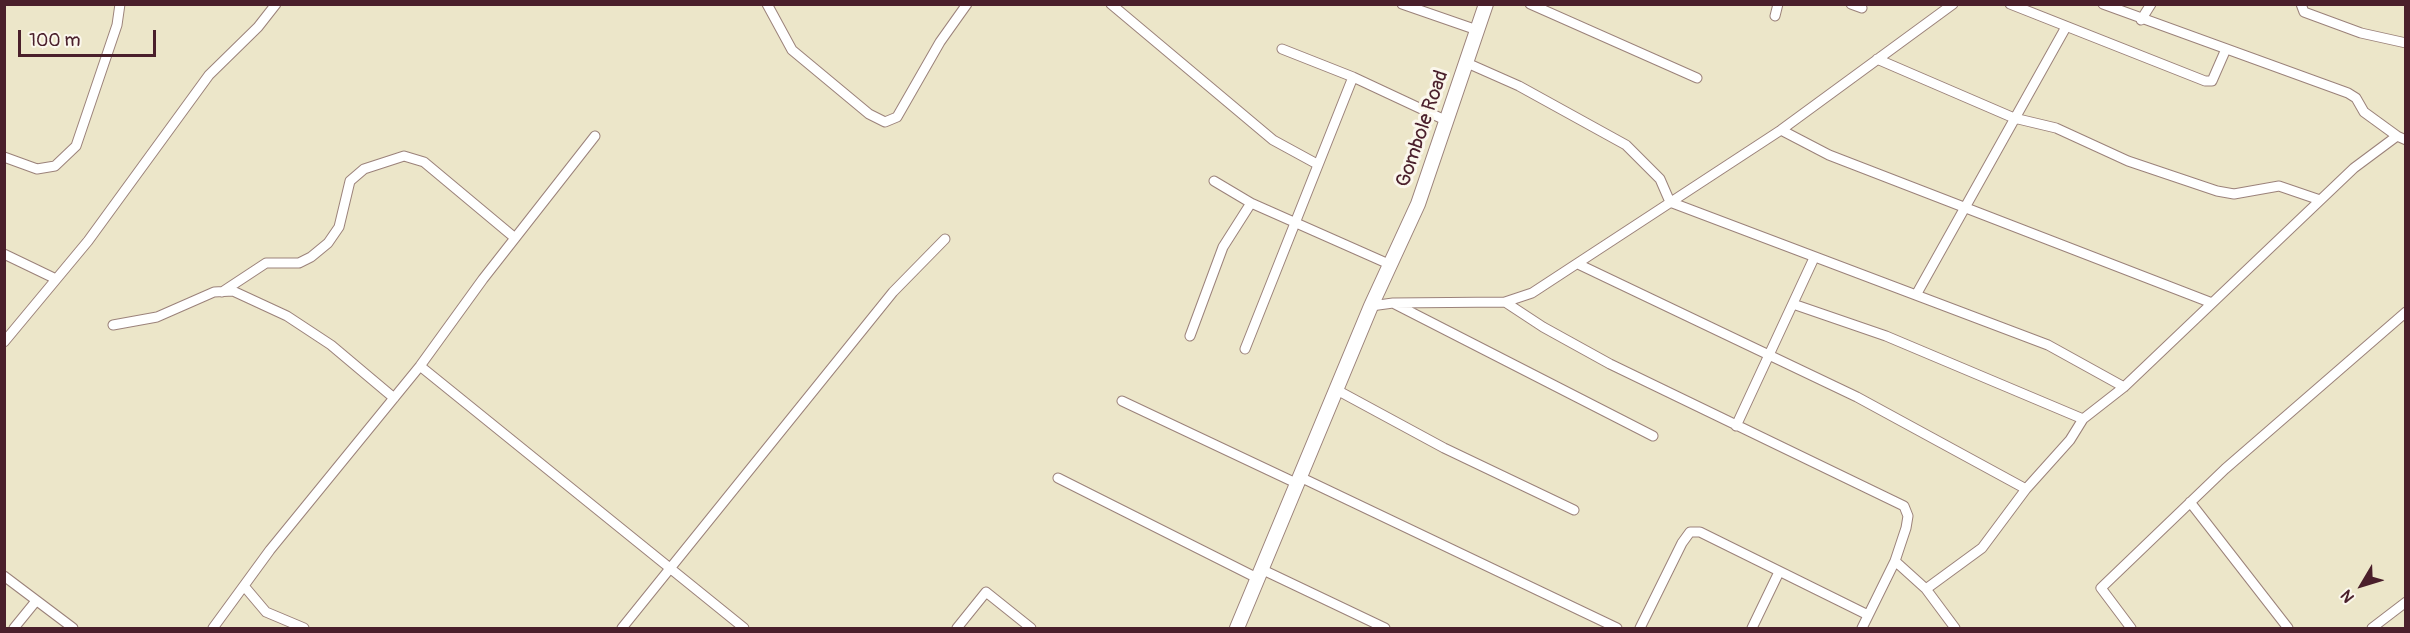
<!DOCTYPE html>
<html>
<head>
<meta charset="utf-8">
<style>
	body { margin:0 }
	#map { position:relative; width:2410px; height:633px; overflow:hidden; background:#ece6c9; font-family:Pangolin,sans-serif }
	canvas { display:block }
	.frame { position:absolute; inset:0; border:6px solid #4a1f2b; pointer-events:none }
	.north { position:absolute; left:2332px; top:555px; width:60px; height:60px; -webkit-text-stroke:4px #fbf7ec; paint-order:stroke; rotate:232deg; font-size:16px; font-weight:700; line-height:24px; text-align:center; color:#4a1f2b }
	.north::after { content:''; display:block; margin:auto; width:21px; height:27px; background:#4a1f2b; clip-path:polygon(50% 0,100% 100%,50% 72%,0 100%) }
	.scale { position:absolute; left:18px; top:30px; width:138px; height:27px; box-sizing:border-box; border:3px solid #4a1f2b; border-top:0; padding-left:8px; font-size:18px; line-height:21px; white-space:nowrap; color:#4a1f2b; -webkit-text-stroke:4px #fbf7ec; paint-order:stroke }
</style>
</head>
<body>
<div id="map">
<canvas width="2410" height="633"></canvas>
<div class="frame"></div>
<div class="north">N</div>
<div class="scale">100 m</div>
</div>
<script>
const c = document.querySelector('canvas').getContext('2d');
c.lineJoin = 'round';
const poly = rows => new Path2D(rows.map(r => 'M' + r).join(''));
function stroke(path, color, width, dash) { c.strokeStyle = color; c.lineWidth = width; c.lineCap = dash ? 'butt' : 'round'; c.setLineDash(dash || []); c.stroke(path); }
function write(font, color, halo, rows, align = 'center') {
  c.font = font + ' Pangolin,sans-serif'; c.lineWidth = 6; c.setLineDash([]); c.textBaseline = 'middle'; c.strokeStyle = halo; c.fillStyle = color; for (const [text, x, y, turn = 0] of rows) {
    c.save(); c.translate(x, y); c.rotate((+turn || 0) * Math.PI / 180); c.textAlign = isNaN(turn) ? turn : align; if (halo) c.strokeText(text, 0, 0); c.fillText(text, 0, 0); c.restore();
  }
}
const street = poly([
	[767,4,792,50,869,114,885,122,897,117,940,42,967,4],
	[1111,4,1273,140,1317,164],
	[1402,4,1477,30],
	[1530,4,1697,78],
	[1851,4,1862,8],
	[2010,4,2205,81,2212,81,2226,49],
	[2103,4,2348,93,2356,98,2364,112,2397,136],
	[2301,4,2304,12,2361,33,2406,43],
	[1775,16,1778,4],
	[2141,20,2151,4],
	[1282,49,1353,77,1445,120],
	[1877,59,2014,118,2056,128,2128,161,2217,191,2234,194,2279,186,2320,200],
	[1467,63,1519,86,1626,145,1660,179,1670,202,2048,345,2124,387],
	[1781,130,1829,155,2212,303],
	[4,157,37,169,55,166,76,146,117,25,120,4],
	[1214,181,1251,203,1391,265],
	[4,254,56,279],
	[1578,264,1857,397,2026,489],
	[222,292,266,263,299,263,311,257,328,243,339,227,350,181,364,169,404,156,424,162,515,238],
	[1916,295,2066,27],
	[1505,302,1543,327,1610,364,1904,506,1908,516,1906,528,1895,561,1862,628],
	[1393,303,1653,436],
	[1793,304,1886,336,2083,419],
	[1371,306,1393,303,1505,302,1532,293,1781,130,1953,4],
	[113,325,157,317,214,292,233,291,287,316,331,345,394,398],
	[1190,336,1223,247,1251,203],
	[4,342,88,241,209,75,258,27,276,4],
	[1245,349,1353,77],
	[420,366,744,628],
	[1335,389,1444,448,1574,510],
	[1122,401,1298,484],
	[1736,426,1814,258],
	[1300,477,1617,628],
	[1058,478,1257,578],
	[2190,502,2288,628],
	[1895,561,1926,589,1955,628],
	[1261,569,1385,628],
	[4,576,73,628],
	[244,586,266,612,304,628],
	[1926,589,1982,548,2026,489,2070,440,2083,419,2124,387,2354,168,2397,136,2406,140],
	[14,628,36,601],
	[213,628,270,550,420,366,483,279,595,136],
	[622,628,893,292,945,239],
	[957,628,986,592,1031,628],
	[1640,628,1682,543,1690,532,1700,532,1868,615],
	[1752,628,1779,572],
	[2131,628,2101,588,2225,469,2406,312],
	[2372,628,2406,602]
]);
const secondary = poly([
	[1237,628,1371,306,1418,204,1486,4]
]);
const streetNames = [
	["Gombole Road",1423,129,-71]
];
stroke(street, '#9b827a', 11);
stroke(secondary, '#9b827a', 16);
stroke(street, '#fff', 9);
stroke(secondary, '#fff', 14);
write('20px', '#4a1f2b', '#fbf7ec', streetNames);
</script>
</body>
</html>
